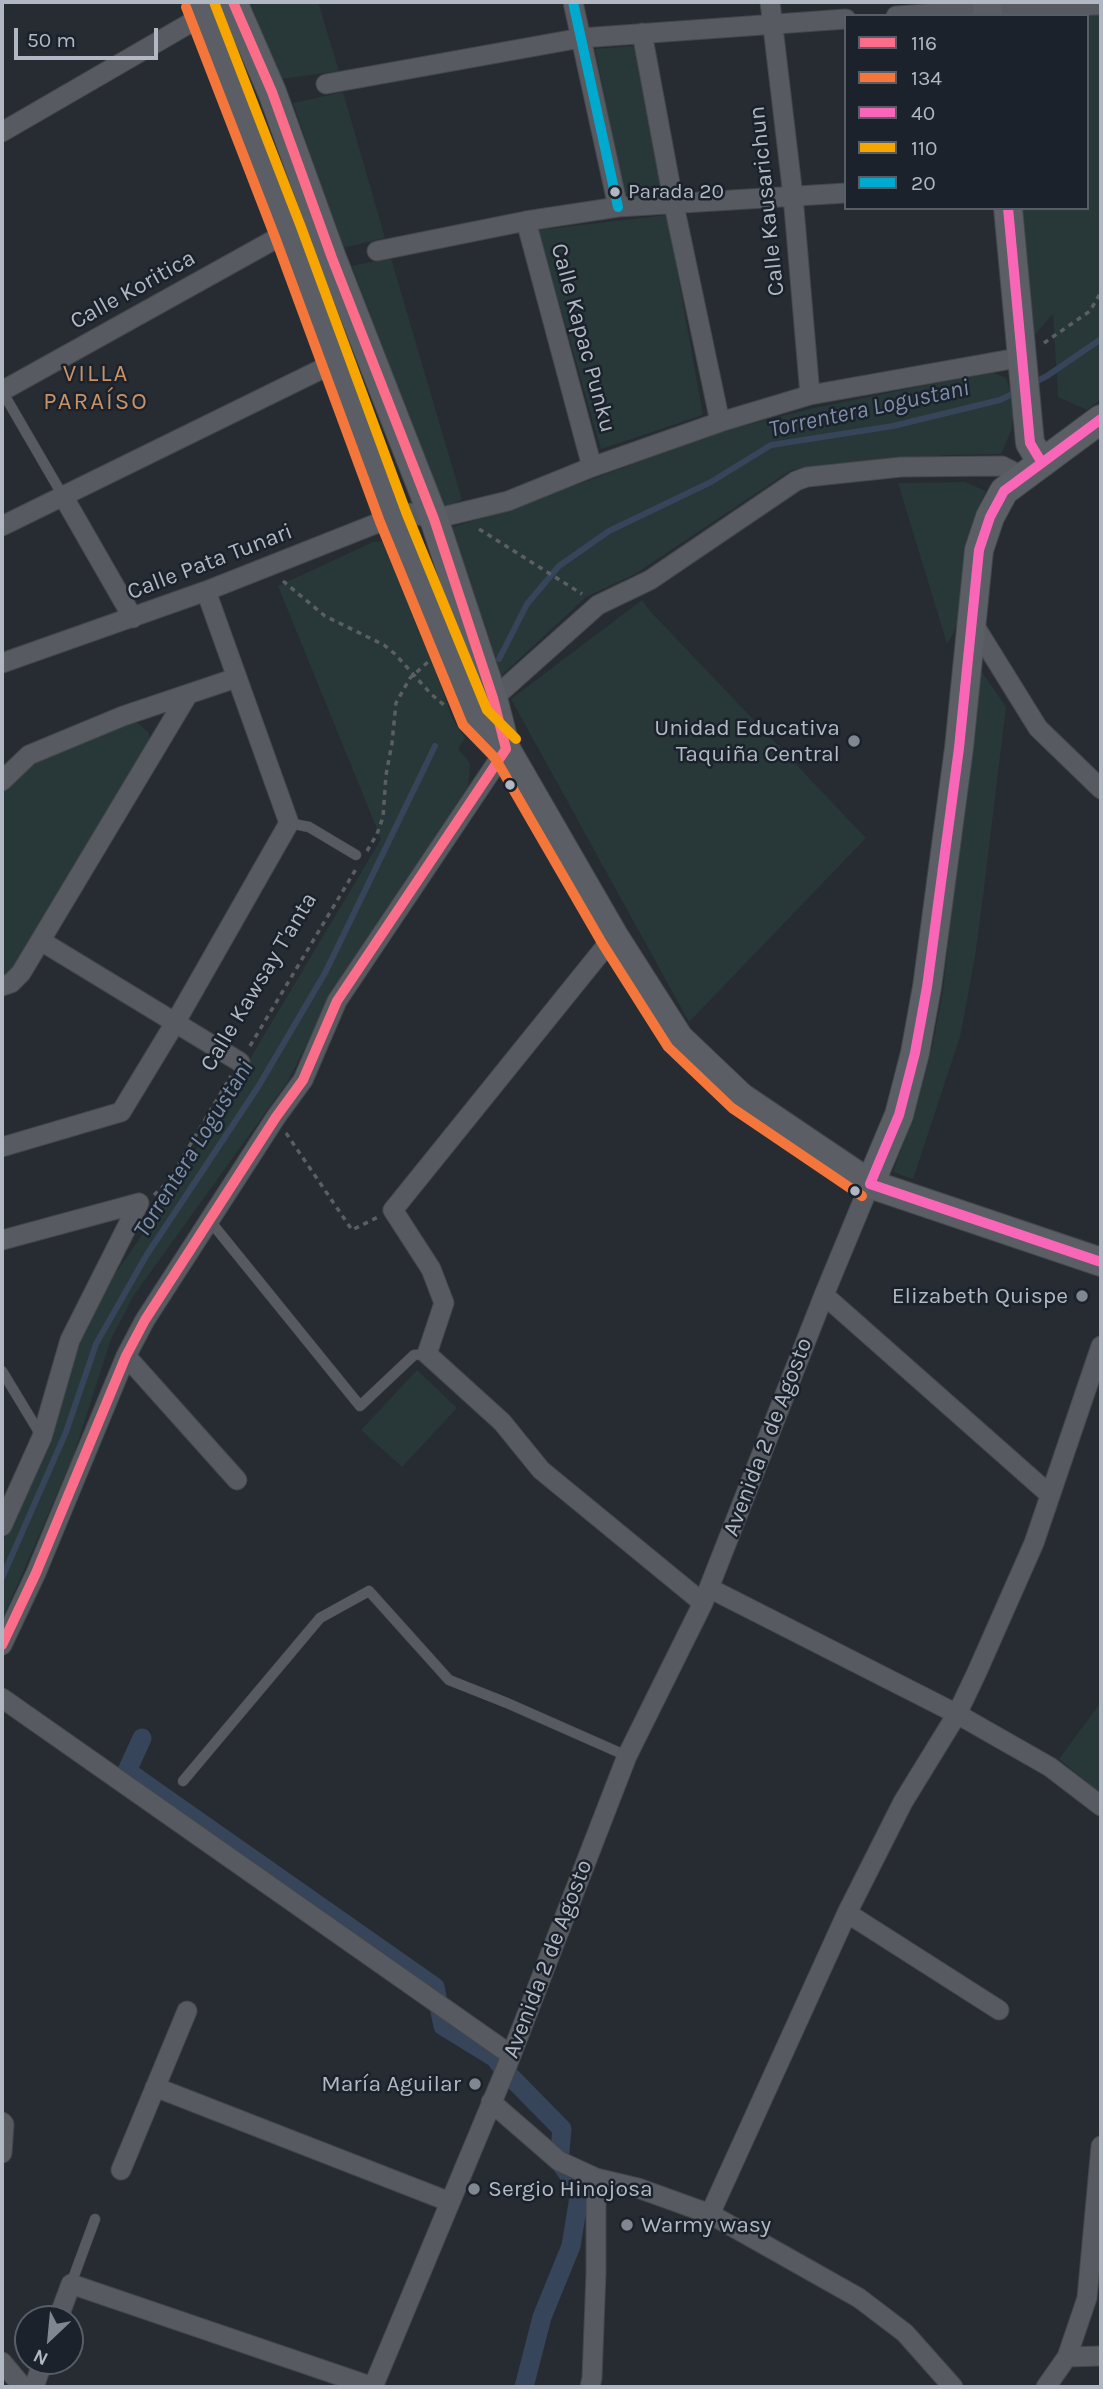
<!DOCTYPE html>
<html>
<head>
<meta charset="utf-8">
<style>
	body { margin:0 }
	#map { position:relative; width:1103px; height:2389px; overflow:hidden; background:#272c32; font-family:Karla,sans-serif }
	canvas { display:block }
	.frame { position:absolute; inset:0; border:4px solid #b1b8c3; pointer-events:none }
	.legend { position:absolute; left:844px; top:14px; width:245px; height:196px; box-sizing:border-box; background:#1b222c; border:2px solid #575e68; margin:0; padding:9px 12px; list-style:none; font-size:21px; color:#b1b8c3 }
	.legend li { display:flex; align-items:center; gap:14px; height:35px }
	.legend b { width:35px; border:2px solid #575e68 }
	.north { position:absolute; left:14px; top:2305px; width:70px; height:70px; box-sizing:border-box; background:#1b222c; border:2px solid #575e68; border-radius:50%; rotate:206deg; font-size:19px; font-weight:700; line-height:28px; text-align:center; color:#b1b8c3 }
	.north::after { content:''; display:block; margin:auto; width:24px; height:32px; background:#818790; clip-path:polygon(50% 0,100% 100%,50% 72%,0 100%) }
	.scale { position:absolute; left:14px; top:28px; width:144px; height:32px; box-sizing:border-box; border:4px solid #b1b8c3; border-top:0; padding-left:9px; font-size:21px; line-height:24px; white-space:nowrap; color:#b1b8c3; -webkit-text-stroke:5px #1b222c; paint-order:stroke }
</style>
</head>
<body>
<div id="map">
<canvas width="1103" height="2389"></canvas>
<div class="frame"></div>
<ul class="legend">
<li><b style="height:9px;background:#fb6d88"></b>116</li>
<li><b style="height:9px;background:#f5763a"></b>134</li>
<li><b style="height:9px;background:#fa66b7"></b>40</li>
<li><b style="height:9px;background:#f7a600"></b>110</li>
<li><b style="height:9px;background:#00a9ce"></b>20</li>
</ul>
<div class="north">N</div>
<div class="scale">50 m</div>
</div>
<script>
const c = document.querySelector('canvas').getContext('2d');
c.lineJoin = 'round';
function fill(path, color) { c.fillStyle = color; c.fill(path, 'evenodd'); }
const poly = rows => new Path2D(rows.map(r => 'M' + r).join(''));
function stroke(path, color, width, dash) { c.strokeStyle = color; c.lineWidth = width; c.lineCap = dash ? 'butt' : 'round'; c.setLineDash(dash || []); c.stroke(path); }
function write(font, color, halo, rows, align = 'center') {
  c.font = font + ' Karla,sans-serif'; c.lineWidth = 5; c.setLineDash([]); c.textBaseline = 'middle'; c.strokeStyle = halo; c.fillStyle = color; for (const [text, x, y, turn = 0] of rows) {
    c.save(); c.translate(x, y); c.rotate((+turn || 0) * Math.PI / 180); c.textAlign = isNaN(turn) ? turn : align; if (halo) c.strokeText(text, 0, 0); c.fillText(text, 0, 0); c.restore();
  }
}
const green = poly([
	[256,2,318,2,339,71,281,79,251,5],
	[1101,13,1101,399,1087,410,1058,397,1053,314,1031,339,1018,208,1087,208,1087,16,1032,16],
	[635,46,662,193,624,195,595,49],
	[343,92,385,238,342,248,293,103],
	[667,215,703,415,601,449,538,230],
	[391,258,462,500,443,507,352,266],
	[991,372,1006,378,1015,405,1011,431,1001,454,949,455,791,470,635,574,586,597,501,676,450,528,514,508,720,432,814,408],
	[965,482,986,491,975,515,959,623,947,644,898,483],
	[385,541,395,549,452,718,465,738,458,749,470,763,468,789,333,992,288,1081,134,1295,111,1339,72,1460,2,1620,2,1543,49,1441,82,1334,115,1274,164,1203,381,839,278,586,373,542],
	[642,600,650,611,866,838,689,1022,511,699],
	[979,668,1006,707,983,897,975,957,960,1037,913,1179,893,1172,919,1098,932,1048,943,990],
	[130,721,139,724,148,732,150,740,15,970,2,979,2,791,31,762],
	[417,1370,457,1408,402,1467,361,1430],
	[1101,1702,1101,1794,1059,1759]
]);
const stream = poly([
	[1031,384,1047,376,1101,339],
	[499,659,527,604,559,566,609,531,711,482,771,445,893,426,1000,400,1018,391],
	[2,1578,66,1432,96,1344,146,1256,258,1087,325,973,435,746]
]);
const canal = poly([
	[142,1738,127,1771,435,1987,443,2026,495,2058,505,2071,562,2129,559,2161,580,2191,571,2246,542,2317,524,2387]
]);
const path = poly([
	[1044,343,1090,311,1101,292],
	[479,529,582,594],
	[283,581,325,616,384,645,395,654,431,694,444,705],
	[367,851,377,834,383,817,386,775,392,743,396,703,410,678,428,662],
	[250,1046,356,869],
	[286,1133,352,1230,378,1217],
	[154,1195,168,1182,231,1076]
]);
const lane = poly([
	[2,391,63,496],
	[289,823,309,827,356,855],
	[210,1221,360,1406,414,1355,427,1354],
	[2,1371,42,1437],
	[183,1781,320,1618,369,1591,449,1680,507,1703,627,1756],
	[71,2284,95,2219]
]);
const street = poly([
	[573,2,618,207],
	[770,2,793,196,810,395],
	[896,16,1021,7,1101,5],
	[642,33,674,205,720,422],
	[326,84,581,38,846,19],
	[2,132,204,15],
	[526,221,592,467],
	[377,251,526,221,618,207,846,193],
	[2,391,288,232],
	[63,496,133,618],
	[2,526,336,362],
	[971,620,1038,728,1101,789],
	[2,663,206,591,393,517,411,513,434,519,508,501,592,467,720,422,810,395,1023,357],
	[487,704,598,605,650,580,796,481,807,477,901,467,1002,466,1012,471,1018,480],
	[2,781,29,755,123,716,236,678],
	[614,936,393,1210,431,1269,444,1303,427,1354,502,1422,541,1470,703,1603],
	[41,941,240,1062],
	[2,986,11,983,21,973,187,696],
	[2,1147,121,1112,175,1023,289,823,206,591],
	[2,1240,139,1203],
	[824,1295,1049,1494],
	[126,1356,237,1480],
	[2,1526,42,1437,70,1340,139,1203],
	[709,1588,957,1714,1050,1767,1101,1806],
	[2,1645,36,1573,126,1356,145,1320,276,1117,303,1080,337,1001,506,749],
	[2,1698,511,2055],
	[847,1913,999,2010],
	[155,2087,450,2202],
	[491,2102,559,2161,596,2178,638,2188,710,2214,859,2298,905,2333,953,2387],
	[2,2122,4,2124,2,2153],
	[121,2170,187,2011],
	[710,2214,847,1913,903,1802,957,1714,977,1672,1034,1543,1101,1346],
	[58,2319,71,2284,373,2387],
	[1067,2357,1101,2356],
	[2,2362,23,2387],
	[34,2387,43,2361],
	[373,2387,505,2071,627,1756,703,1603,824,1295,870,1184],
	[590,2387,592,2378,596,2273,596,2178],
	[1046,2387,1067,2357,1087,2298,1101,2146]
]);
const secondary = poly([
	[199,2,288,232,393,517,446,647,475,718,506,749],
	[233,2,272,92,332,258,434,519,493,698,506,749,614,936,679,1038,741,1097,870,1184,1101,1262],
	[987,2,988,16],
	[1008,208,1030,443,1042,463],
	[870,1184,899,1115,915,1053,927,987,959,748,979,550,990,517,1004,491,1101,419]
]);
const bus1 = poly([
	[2,1645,36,1573,126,1356,145,1320,276,1117,303,1080,337,1001,506,749,493,698,434,519,332,258,272,92,233,2]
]);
const bus2 = poly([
	[186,7,275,237,380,522,463,725,495,758,602,943,668,1047,732,1108,862,1196]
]);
const bus3 = poly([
	[1008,208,1030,443,1042,463],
	[870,1184,899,1115,915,1053,927,987,959,748,979,550,990,517,1004,491,1101,419],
	[870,1184,1101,1262]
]);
const bus4 = poly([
	[214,2,301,227,406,512,487,710,516,739]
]);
const bus5 = poly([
	[573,2,618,207]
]);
const markers = [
	[615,192,6,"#b1b8c3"],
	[854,741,7,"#818790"],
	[510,785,6,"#b1b8c3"],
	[855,1191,6,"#b1b8c3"],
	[1082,1296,7,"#818790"],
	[475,2084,7,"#818790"],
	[474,2189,7,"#818790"],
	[627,2225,7,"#818790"]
];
const busNames = [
	["Parada 20",628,192]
];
const streetNames = [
	["Calle Kausarichun",767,201,-96],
	["Calle Koritica",133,290,-29],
	["Calle Kapac Punku",583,338,75],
	["Calle Pata Tunari",210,562,-21],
	["Calle Kawsay T'anta",259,982,-59],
	["Avenida 2 de Agosto",768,1437,-69],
	["Avenida 2 de Agosto",548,1959,-69]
];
const poiNames = [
	["Unidad Educativa",840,728],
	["Taquiña Central",840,754],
	["Elizabeth Quispe",1068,1296],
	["María Aguilar",461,2084],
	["Sergio Hinojosa",488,2189,"left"],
	["Warmy wasy",641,2225,"left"]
];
const neighbourhoodNames = [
	["VILLA",96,374],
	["PARAÍSO",96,402]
];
const waterNames = [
	["Torrentera Logustani",869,409,-12],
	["Torrentera Logustani",194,1149,-58]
];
fill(green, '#283738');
stroke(stream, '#37455a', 6);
stroke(canal, '#37455a', 19);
stroke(lane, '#43474b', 11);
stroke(street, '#43474b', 21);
stroke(secondary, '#43474b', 30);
stroke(path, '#5b5f64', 3.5, [5, 5]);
stroke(lane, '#575a60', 10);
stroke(street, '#575a60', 19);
stroke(secondary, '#5b5f65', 28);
stroke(bus1, '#fb6d88', 10);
stroke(bus2, '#f5763a', 10);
stroke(bus3, '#fa66b7', 10);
stroke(bus4, '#f7a600', 10);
stroke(bus5, '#00a9ce', 10);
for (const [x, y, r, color] of markers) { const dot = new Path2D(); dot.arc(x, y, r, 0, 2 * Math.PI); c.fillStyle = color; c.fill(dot); stroke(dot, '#1b222c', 2.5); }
write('21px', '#b1b8c3', '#1b222c', busNames, 'left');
write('23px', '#b1b8c3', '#1b222c', streetNames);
write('23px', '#b1b8c3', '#1b222c', poiNames, 'right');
c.letterSpacing = '2px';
write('24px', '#c99266', '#1b222c', neighbourhoodNames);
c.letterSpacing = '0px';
write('italic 24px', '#7c8ea9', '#1b222c', waterNames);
</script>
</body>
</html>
